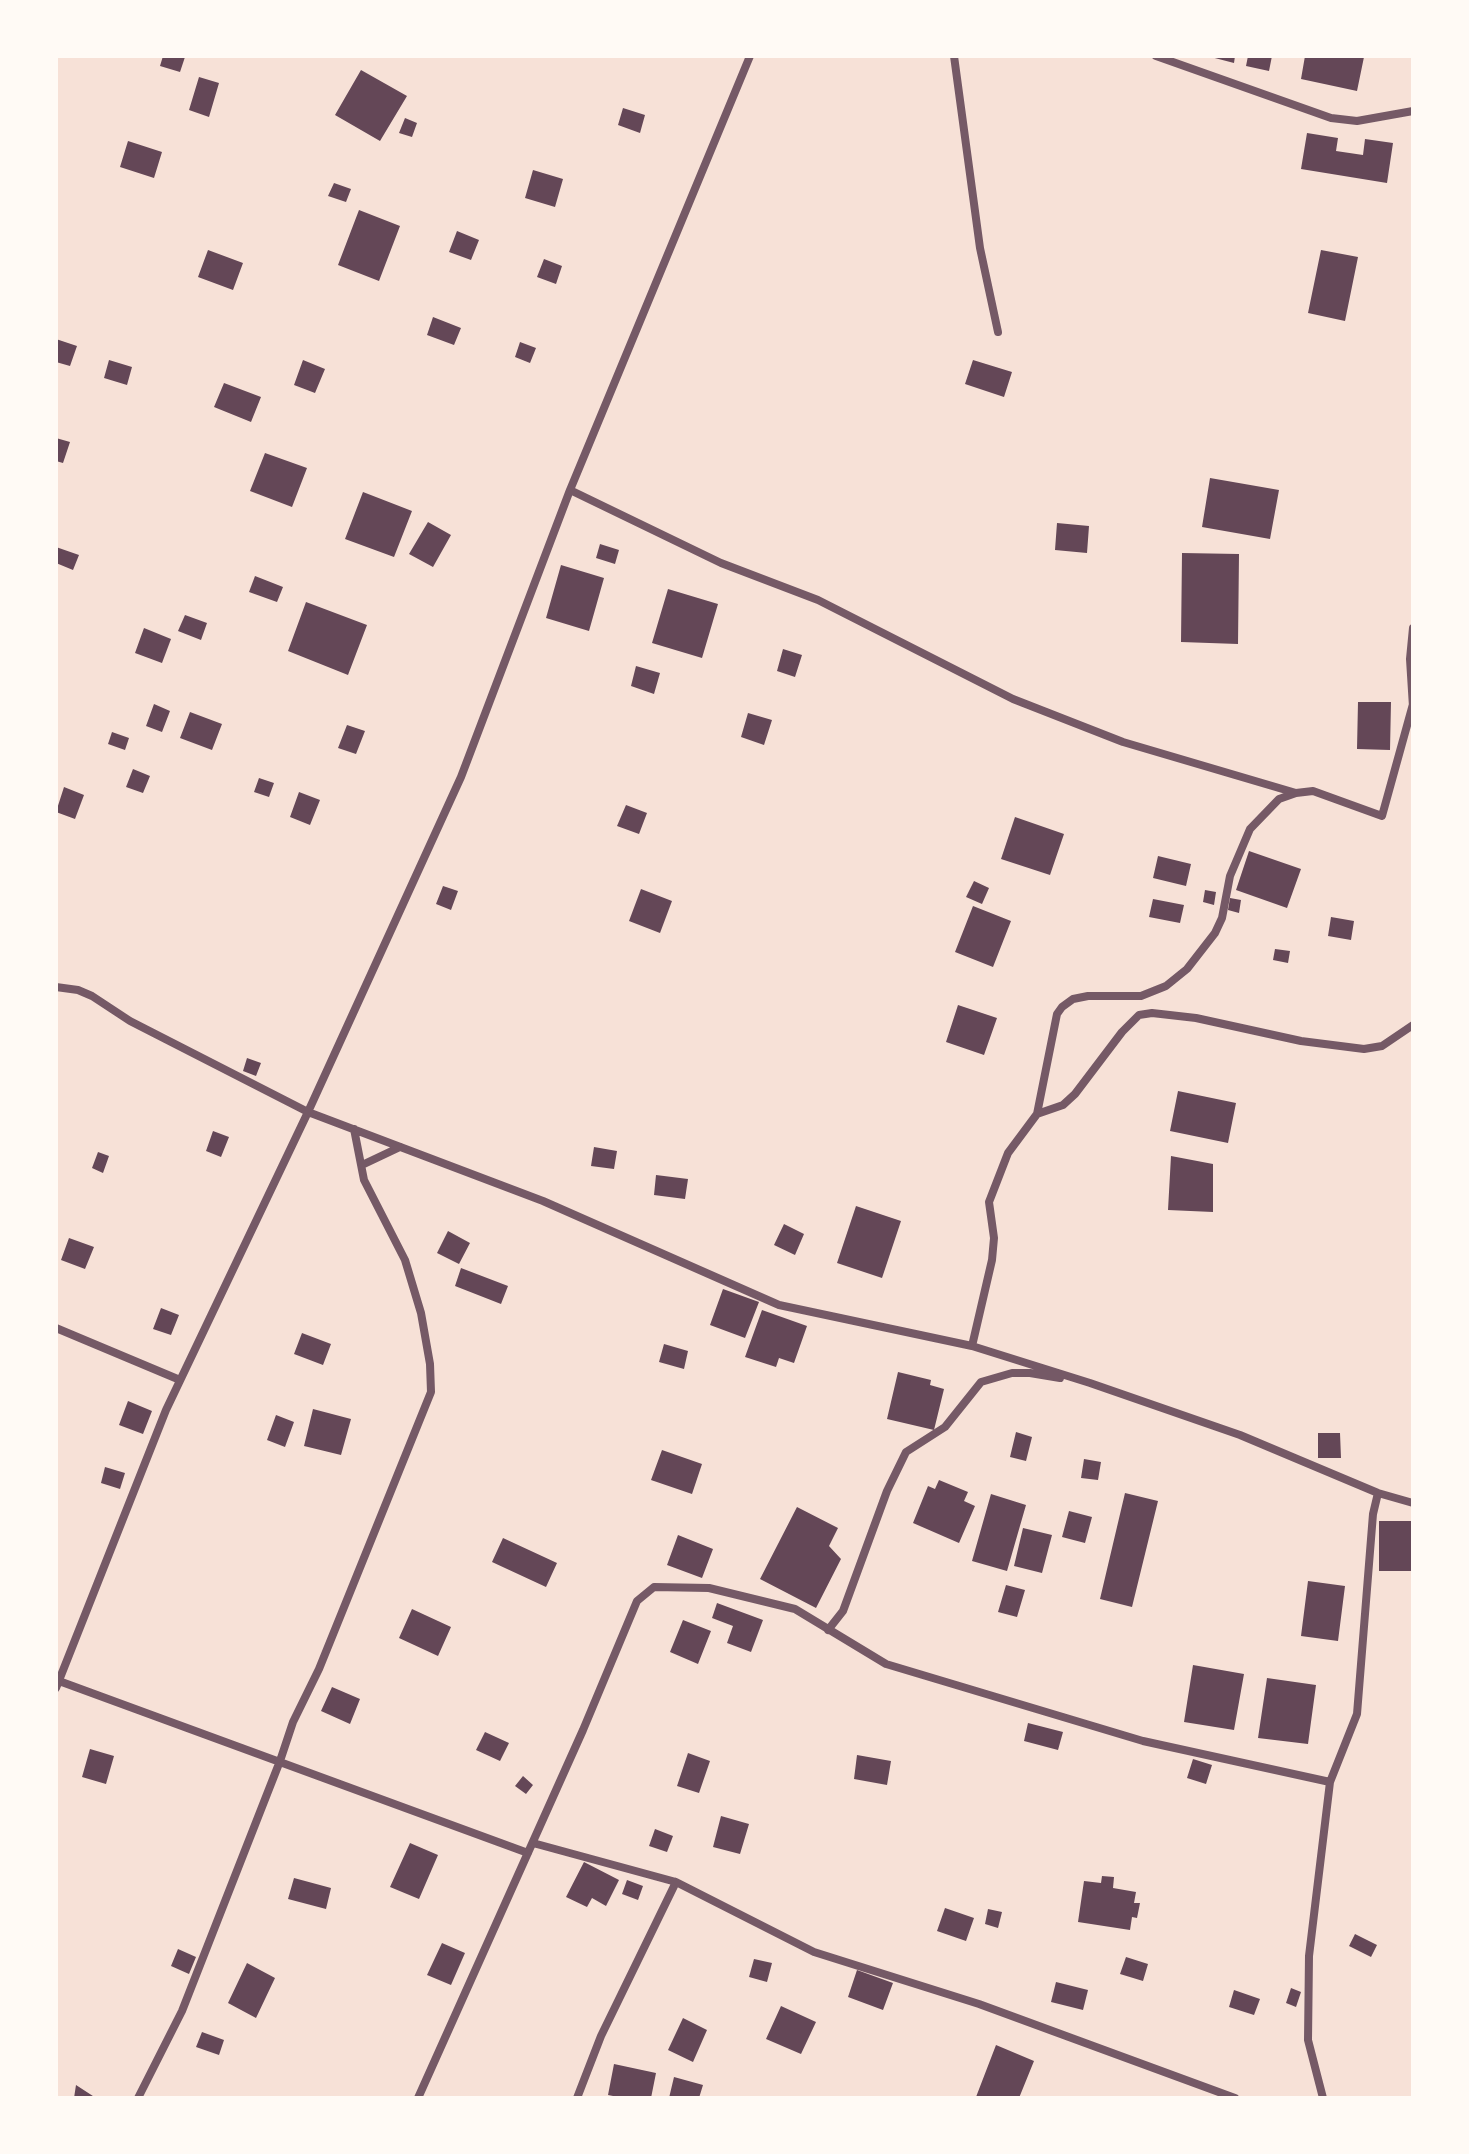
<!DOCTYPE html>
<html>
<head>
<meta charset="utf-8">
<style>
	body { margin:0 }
	#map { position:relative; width:1469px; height:2154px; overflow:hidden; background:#f7e1d7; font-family:Mulish,sans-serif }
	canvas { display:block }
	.frame { position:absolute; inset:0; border:58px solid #fffaf5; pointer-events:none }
</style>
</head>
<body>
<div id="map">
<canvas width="1469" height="2154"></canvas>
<div class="frame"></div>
</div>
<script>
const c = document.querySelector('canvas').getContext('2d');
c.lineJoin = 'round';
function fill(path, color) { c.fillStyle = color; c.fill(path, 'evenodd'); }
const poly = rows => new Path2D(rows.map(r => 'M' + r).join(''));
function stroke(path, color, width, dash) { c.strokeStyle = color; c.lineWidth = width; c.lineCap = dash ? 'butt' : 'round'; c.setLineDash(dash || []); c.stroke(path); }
const building = poly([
	[163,56,185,57,180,72,160,66],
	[1207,56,1235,56,1234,63],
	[1248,56,1272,56,1269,71,1246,66],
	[1305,56,1364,57,1357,91,1301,79],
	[361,70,407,96,380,141,335,115],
	[199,77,219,83,209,117,189,110],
	[623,108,645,115,640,133,618,125],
	[405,118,417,123,412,137,399,133],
	[1307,133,1338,138,1336,151,1363,155,1365,139,1393,143,1387,183,1301,169],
	[128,141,162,152,154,178,120,167],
	[533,170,563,179,555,207,525,198],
	[334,183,351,189,346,202,328,196],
	[359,210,400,226,379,281,338,265],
	[457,231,479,240,471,260,449,252],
	[208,250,243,263,233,290,198,277],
	[1321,250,1358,257,1345,321,1308,313],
	[544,259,562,266,556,284,537,277],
	[433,317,461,328,454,345,427,335],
	[56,339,77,346,70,366,56,362],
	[520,342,536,348,530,363,515,357],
	[109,360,132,367,127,385,104,378],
	[303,360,325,369,315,393,294,385],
	[973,360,1012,372,1004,397,965,384],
	[224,383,261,397,251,422,214,407],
	[56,438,70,442,63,463,56,461],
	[265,453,307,468,292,507,250,491],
	[1210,478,1279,490,1270,539,1202,527],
	[363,492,412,511,394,557,345,539],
	[428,522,451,535,433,567,409,554],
	[1057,523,1089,526,1087,553,1055,550],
	[600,544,619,550,615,564,596,558],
	[56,547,79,555,73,570,56,563],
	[1182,553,1239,554,1238,644,1181,642],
	[561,565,604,578,589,631,546,618],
	[255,576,283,587,277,602,249,592],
	[668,589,718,604,702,658,652,643],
	[306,602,367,625,348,675,288,651],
	[185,615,207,623,201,640,178,631],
	[144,628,171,639,162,663,135,653],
	[783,649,802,655,795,677,777,671],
	[636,666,660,673,654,694,631,686],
	[1358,702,1391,702,1390,750,1357,749],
	[154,704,170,711,162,732,146,726],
	[190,712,222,724,212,750,180,738],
	[748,713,772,720,764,745,741,737],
	[347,725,365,731,356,754,338,748],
	[112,732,129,738,125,750,108,744],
	[133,769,150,776,143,793,126,787],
	[259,778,274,783,269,797,254,792],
	[64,787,84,795,75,819,56,812],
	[299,792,320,800,310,825,290,817],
	[626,805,647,813,639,834,617,826],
	[1015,817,1064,834,1050,875,1001,859],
	[1249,851,1301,869,1287,908,1236,890],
	[1158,856,1191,864,1186,886,1153,878],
	[974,881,989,888,982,904,966,897],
	[443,886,458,891,451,910,436,904],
	[641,889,672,901,660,933,629,921],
	[1205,890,1216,892,1214,905,1203,902],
	[1230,898,1241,900,1239,913,1228,910],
	[1153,899,1184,905,1180,923,1149,917],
	[973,906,1011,921,993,967,955,952],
	[1331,917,1354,921,1351,940,1328,936],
	[1275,949,1290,951,1288,963,1273,960],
	[958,1005,997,1018,984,1055,946,1042],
	[247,1058,261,1063,256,1076,243,1071],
	[1178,1091,1236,1103,1228,1143,1170,1131],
	[213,1131,229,1137,221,1157,206,1151],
	[594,1147,617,1151,614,1169,591,1166],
	[98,1152,109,1156,103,1173,92,1168],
	[1171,1156,1213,1164,1213,1212,1168,1210],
	[656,1175,688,1179,685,1199,654,1195],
	[856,1206,901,1221,882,1278,837,1263],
	[784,1224,804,1234,795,1255,774,1245],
	[448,1231,470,1243,459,1264,437,1253],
	[69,1238,94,1247,85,1269,61,1260],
	[461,1268,508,1286,501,1304,455,1286],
	[723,1289,759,1302,745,1338,710,1325],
	[161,1308,179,1315,171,1335,153,1329],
	[762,1310,807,1326,794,1363,779,1358,776,1367,745,1357],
	[302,1333,331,1344,323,1365,294,1354],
	[664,1344,688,1351,684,1369,659,1362],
	[898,1372,931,1380,930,1385,944,1389,934,1430,887,1419],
	[128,1401,152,1411,143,1434,119,1425],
	[313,1409,351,1419,341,1455,304,1446],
	[276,1415,294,1422,285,1447,267,1440],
	[1016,1432,1032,1437,1026,1461,1010,1457],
	[1318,1433,1340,1433,1341,1458,1318,1458],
	[662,1450,702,1464,692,1494,651,1480],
	[1084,1459,1101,1462,1098,1480,1081,1478],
	[105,1467,125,1473,120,1489,101,1483],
	[939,1480,968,1492,964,1501,975,1506,959,1543,913,1523,928,1486,935,1489],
	[1125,1493,1158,1501,1132,1607,1100,1599],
	[991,1494,1026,1505,1007,1571,972,1561],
	[797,1507,838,1528,829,1546,841,1559,816,1608,760,1579],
	[1069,1511,1092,1517,1085,1543,1062,1537],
	[1379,1521,1413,1521,1413,1571,1379,1571],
	[1023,1528,1052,1535,1042,1573,1014,1566],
	[678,1535,713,1549,702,1578,667,1565],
	[503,1538,557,1563,546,1587,492,1562],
	[1308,1581,1345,1586,1338,1641,1301,1636],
	[1006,1585,1025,1590,1017,1617,998,1612],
	[717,1603,763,1620,751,1652,727,1643,733,1626,712,1618],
	[412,1609,451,1627,438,1656,399,1638],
	[683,1620,711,1631,698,1664,670,1652],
	[1193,1665,1244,1674,1234,1730,1184,1722],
	[1267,1678,1316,1685,1308,1744,1258,1738],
	[332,1687,360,1699,350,1724,321,1711],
	[1028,1723,1063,1732,1058,1750,1024,1741],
	[485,1732,509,1743,500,1761,476,1750],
	[90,1749,114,1756,106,1784,82,1777],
	[688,1753,710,1761,699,1793,677,1786],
	[857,1755,891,1761,887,1785,854,1779],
	[1193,1759,1212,1765,1206,1784,1187,1778],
	[523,1776,533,1785,526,1794,515,1786],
	[721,1816,749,1824,740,1854,713,1847],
	[655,1829,673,1836,667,1852,649,1846],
	[410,1843,438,1855,419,1899,390,1887],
	[584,1862,619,1880,606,1906,592,1898,587,1907,566,1897],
	[1102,1876,1114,1877,1113,1888,1136,1892,1134,1903,1140,1903,1137,1918,1132,1917,1130,1930,1078,1922,1084,1881,1101,1883],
	[294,1878,331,1888,326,1909,288,1899],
	[627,1880,643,1886,638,1900,622,1894],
	[945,1908,974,1918,966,1941,937,1931],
	[988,1909,1002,1912,998,1928,985,1924],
	[1355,1934,1377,1945,1371,1957,1349,1946],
	[442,1943,465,1953,451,1985,427,1975],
	[178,1949,196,1957,189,1974,171,1966],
	[1126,1957,1148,1964,1143,1981,1120,1974],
	[754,1959,772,1963,767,1982,749,1977],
	[247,1963,275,1978,256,2018,228,2003],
	[857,1970,893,1983,883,2010,848,1997],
	[1056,1982,1088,1990,1083,2010,1051,2002],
	[1291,1988,1301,1992,1296,2007,1286,2003],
	[1234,1990,1260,1999,1254,2015,1229,2007],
	[781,2006,816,2022,801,2054,766,2039],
	[683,2018,707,2030,693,2062,668,2050],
	[202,2032,224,2040,219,2055,196,2047],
	[996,2045,1034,2061,1019,2098,976,2097],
	[614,2064,656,2073,651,2098,623,2098,608,2095],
	[674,2077,703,2085,699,2098,669,2098],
	[76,2085,96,2098,74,2098]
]);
const minor = poly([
	[954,56,980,248,998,332],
	[1156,56,1331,118,1357,121,1413,111],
	[570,490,721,563,818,600,1013,699,1123,742,1296,793,1313,791,1382,816,1413,704],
	[1413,707,1410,659,1413,628],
	[56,987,78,990,92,996,130,1021,308,1112,543,1201,779,1305,972,1346,1090,1383,1240,1435,1378,1493,1413,1503],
	[1037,1114,1057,1014,1062,1007,1073,999,1088,996,1141,996,1166,986,1187,969,1215,933,1222,918,1230,876,1250,829,1279,799,1296,793],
	[362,1165,400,1147],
	[56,1328,180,1380],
	[972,1346,992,1260,994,1238,989,1202,1008,1153,1037,1114,1063,1105,1075,1094,1122,1032,1139,1015,1152,1013,1196,1018,1301,1041,1364,1049,1382,1046,1413,1025],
	[828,1630,843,1611,887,1491,906,1452,945,1427,981,1382,1012,1373,1030,1373,1060,1378],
	[59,1681,528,1853],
	[56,1688,166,1410,308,1112,461,777,570,490,750,56],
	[533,1843,676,1882,814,1952,979,2004,1235,2098],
	[138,2098,182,2011,280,1761,293,1722,319,1669,431,1392,430,1364,421,1313,405,1260,364,1180,354,1129],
	[418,2098,583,1730,637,1601,654,1587,709,1588,795,1609,886,1664,1143,1741,1330,1782],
	[577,2098,601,2036,676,1882],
	[1323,2098,1308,2040,1309,1956,1330,1782,1357,1714,1373,1514,1378,1493]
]);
fill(building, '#644757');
stroke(minor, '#755966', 8);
</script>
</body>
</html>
